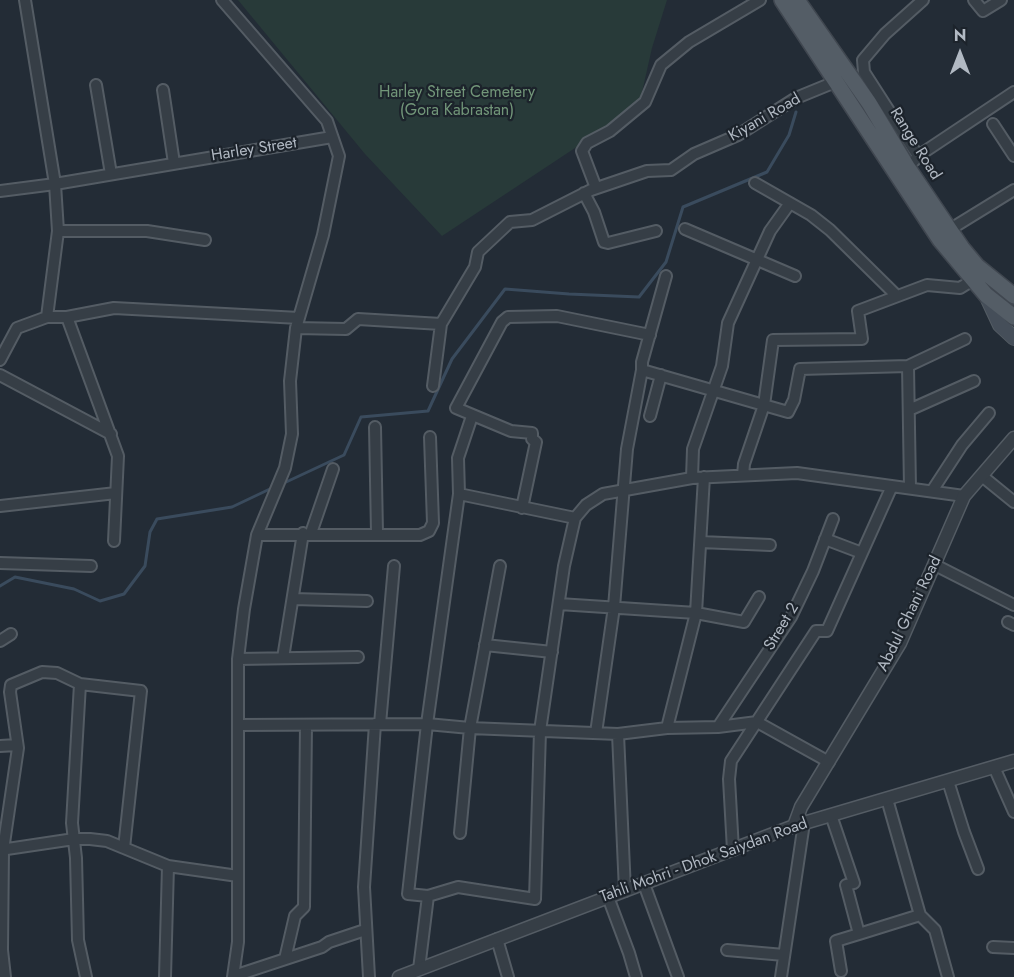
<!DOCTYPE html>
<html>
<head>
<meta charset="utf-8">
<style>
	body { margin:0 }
	#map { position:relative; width:1014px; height:977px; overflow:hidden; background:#232c36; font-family:Jost,sans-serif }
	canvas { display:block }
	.north { position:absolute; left:930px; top:24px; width:60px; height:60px; -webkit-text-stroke:4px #1c232b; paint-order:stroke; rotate:0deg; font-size:16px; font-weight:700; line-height:24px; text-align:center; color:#b1b9c3 }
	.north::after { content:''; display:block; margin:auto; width:21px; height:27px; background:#b1b9c3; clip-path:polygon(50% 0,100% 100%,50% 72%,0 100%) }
</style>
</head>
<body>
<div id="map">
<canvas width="1014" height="977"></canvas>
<div class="north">N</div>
</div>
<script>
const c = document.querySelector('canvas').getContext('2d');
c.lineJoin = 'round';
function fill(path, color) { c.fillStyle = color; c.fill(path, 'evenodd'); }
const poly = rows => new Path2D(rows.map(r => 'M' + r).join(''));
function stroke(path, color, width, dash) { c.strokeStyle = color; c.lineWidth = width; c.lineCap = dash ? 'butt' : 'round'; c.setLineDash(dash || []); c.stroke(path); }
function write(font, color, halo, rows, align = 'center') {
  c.font = font + ' Jost,sans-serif'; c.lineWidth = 4.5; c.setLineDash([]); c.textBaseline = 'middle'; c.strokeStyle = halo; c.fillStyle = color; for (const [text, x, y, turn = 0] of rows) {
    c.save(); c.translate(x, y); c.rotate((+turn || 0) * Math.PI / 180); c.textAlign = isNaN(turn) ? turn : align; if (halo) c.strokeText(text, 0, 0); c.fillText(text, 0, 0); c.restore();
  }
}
const green = poly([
	[238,0,667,0,652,48,640,101,625,115,442,236,365,154]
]);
const stream = poly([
	[284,483,344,455,361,417,428,411,452,359,505,289,569,294,639,297,666,262,683,207,767,172,789,135,796,112],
	[0,586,15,577,74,589,100,601,124,594,145,566,150,532,157,519,232,507,272,488]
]);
const minor = poly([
	[25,0,55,184,58,231,47,317],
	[222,0,327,121,339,156,323,235,296,328,290,381,292,434,285,468,257,535,244,609,238,659,238,942,233,977],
	[974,0,983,11,1001,0],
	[96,85,111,174],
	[163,90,174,163],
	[993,124,1014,156],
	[918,156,864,72,863,60,885,34,923,0],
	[914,161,918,156,1014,92],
	[755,183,811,215,830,230,897,296],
	[596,188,582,151,587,143,610,131,645,102,661,65,689,42,760,0],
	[0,191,55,184,332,137],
	[584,193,594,212,604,242,608,243,656,231],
	[685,229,795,276],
	[949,230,1014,190],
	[58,231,147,231,205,240],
	[666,276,642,362,642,370,788,412,794,400,800,369,908,366,965,339],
	[67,317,118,456,114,541],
	[296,328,346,329,358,319,441,324],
	[0,360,17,328,47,317,67,317,114,308,299,318],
	[908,366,910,488],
	[0,375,111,434],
	[433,386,441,324,475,267,478,252,510,222,532,220,591,190,647,171,671,170,694,154,738,135,796,98,835,82],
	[909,410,974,381],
	[650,416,661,375],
	[375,427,377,533],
	[743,475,744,464,764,405,773,340,862,339,858,311,927,285,960,288,973,280],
	[982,476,1014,502],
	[692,478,693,449,722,366,728,323,770,231,790,203],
	[932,491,962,445,989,413],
	[459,494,575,518],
	[0,506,116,493],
	[522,508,536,442,532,439,532,433,511,431,456,408,502,322,508,317,557,316,650,335],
	[311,533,333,469],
	[257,535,420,535,429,531,433,523,430,437],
	[825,539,862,553],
	[701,542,770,545],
	[0,563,91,566],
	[935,565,1014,605],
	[293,599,367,601],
	[559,604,696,613,744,622,759,597],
	[1008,622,1014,625],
	[0,641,11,634],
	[485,645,552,652],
	[283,658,303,533],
	[238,659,358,657],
	[80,684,72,823,76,858,78,940,86,977],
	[380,724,394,566],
	[239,725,427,724,470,728,618,734,667,728,718,727,757,722,829,762],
	[718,727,791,617,813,571,833,519],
	[667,728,696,613,704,477],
	[596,733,614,607,627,449,642,370],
	[618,734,625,891],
	[0,746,17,745],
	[994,767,1014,812],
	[948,781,964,832,978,869],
	[887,799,920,915,935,930,948,977],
	[831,815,854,883,846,885,859,934,920,915],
	[460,833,470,728,500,566],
	[0,850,74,839,90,839,107,841,168,866,238,876],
	[733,850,729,779,731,761,816,631,827,631,892,486],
	[644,884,678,977],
	[428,896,458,887,535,899,540,731,564,566,575,518,586,505,603,494,692,478,797,473,964,496],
	[608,897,629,953,636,977],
	[497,939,508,977],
	[993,947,1014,948],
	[727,950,784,955],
	[285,959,295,916,304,907,306,725],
	[419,969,428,896,408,894,427,724,459,494,458,458,472,416],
	[841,971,836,941,859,934],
	[234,976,322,947,329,942,365,930],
	[5,977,2,950,3,850,18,748,10,692,11,685,42,672,57,673,80,684,141,691,124,848],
	[165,977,168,866],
	[369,977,364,887,375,724],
	[781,977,804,823]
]);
const tertiary = poly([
	[794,826,801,807,900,643,964,496,1014,438],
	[399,977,794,826,1014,761]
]);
const secondary = poly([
	[986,295,1000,325,1014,338]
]);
const primary = poly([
	[782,0,940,240,986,295,1014,317],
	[797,0,869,103,908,168,962,248,977,266,1014,296]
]);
const parkNames = [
	["Harley Street Cemetery",457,93],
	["(Gora Kabrastan)",457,111]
];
const streetNames = [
	["Kiyani Road",765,118,-30],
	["Range Road",915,144,58],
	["Harley Street",254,150,-9],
	["Abdul Ghani Road",910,614,-64],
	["Street 2",782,627,-59],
	["Tahli Mohri - Dhok Saiydan Road",704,861,-20]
];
fill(green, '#283a39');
stroke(stream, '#3a4b5d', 3);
stroke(minor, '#545c64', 14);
stroke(tertiary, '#545c64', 15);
stroke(secondary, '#545c64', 16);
stroke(primary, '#404750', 18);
stroke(minor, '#363e46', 10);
stroke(tertiary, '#363e46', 12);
stroke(secondary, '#454e59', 14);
stroke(primary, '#545d66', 15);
write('16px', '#729679', '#1c232b', parkNames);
write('16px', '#b1b9c3', '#1c232b', streetNames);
</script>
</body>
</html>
